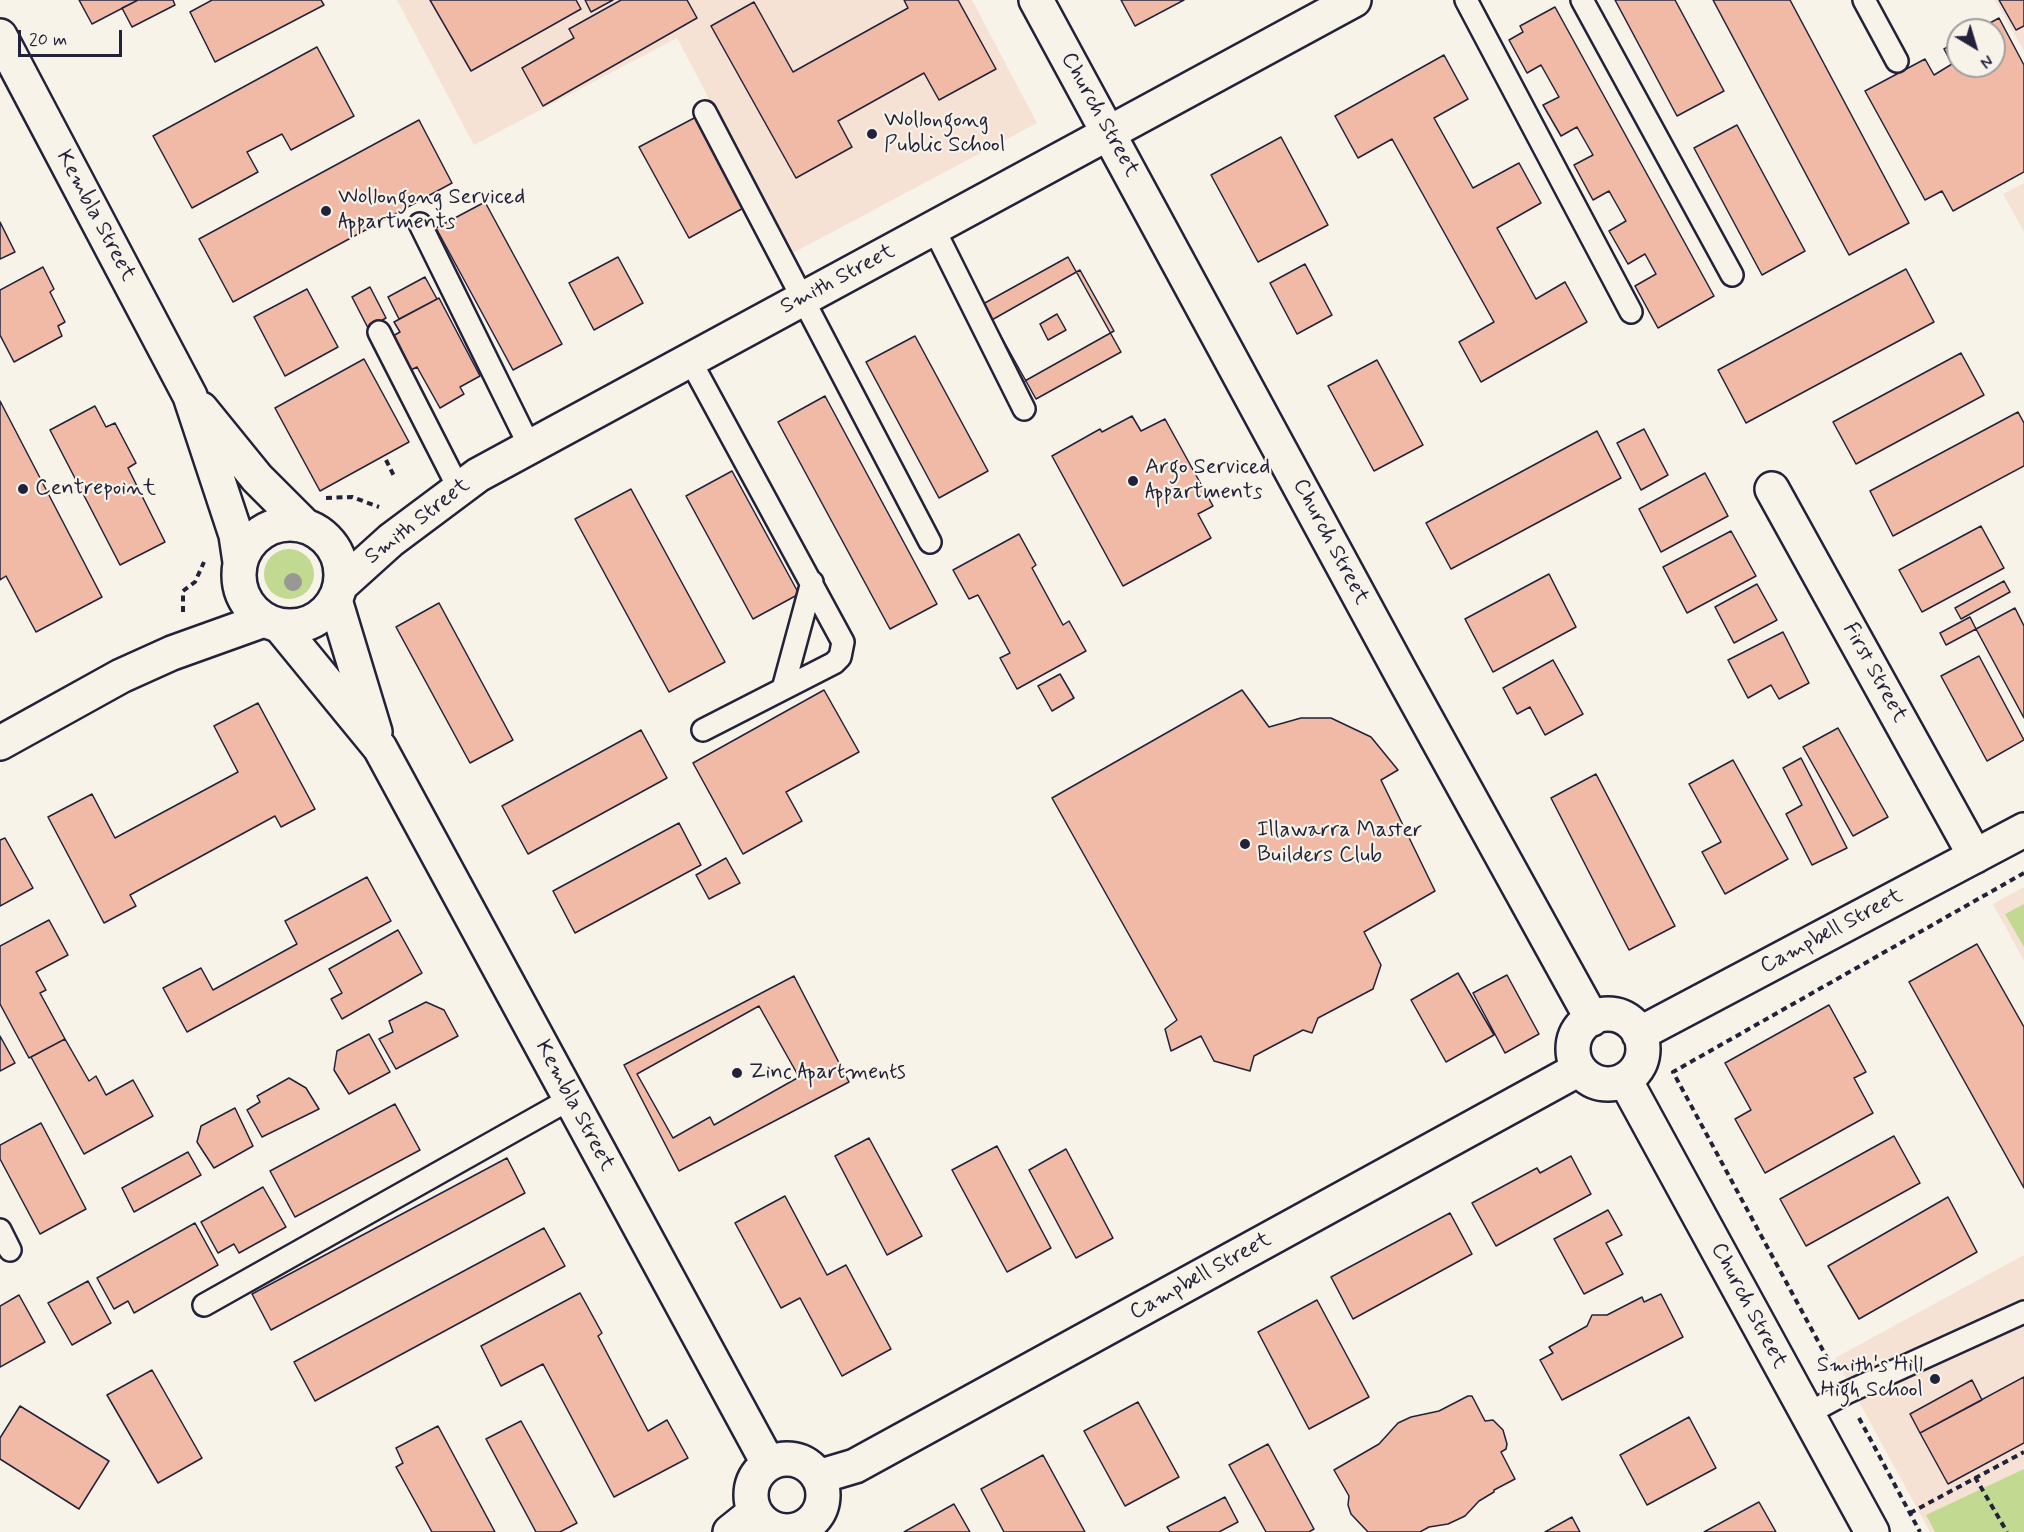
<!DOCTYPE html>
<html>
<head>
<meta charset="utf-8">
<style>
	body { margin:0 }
	#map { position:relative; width:2024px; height:1532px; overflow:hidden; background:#f7f3e8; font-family:Mynerve,sans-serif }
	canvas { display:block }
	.north { position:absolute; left:1946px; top:18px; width:60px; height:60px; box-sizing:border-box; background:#f7f3e8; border:2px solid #a29fa3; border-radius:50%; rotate:142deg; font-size:16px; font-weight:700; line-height:24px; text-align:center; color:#22223b }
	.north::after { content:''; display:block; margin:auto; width:21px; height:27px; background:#22223b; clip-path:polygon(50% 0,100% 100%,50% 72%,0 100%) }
	.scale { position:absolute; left:18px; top:30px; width:104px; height:27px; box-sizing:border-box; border:3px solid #22223b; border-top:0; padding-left:8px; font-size:18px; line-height:21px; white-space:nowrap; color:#22223b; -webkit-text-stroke:4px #f7f3e8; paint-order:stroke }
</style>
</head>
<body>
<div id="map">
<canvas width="2024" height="1532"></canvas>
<div class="north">N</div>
<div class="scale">20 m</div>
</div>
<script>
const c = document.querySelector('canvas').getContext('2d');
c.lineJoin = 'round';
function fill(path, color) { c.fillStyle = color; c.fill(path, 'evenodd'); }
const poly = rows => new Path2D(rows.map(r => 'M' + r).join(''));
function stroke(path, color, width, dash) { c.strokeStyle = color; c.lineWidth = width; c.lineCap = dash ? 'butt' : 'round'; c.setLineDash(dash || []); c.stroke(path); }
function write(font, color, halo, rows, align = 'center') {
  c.font = font + ' Mynerve,sans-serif'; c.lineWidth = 4.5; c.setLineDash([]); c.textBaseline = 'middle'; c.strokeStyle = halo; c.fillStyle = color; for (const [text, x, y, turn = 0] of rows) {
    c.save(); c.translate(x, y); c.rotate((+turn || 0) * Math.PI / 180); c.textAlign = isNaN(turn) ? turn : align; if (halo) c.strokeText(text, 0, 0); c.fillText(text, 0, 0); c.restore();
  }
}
const built = poly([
	[397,0,972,0,1037,123,791,254,677,38,474,145],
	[1995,0,2024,0,2024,51],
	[2024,183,2024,232,2003,194],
	[2024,887,2024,961,1993,904],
	[2024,1255,2024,1532,1930,1532,1835,1358]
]);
const green = poly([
	'264 574a25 25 0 1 1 50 0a25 25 0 1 1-50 0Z',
	[2024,904,2024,947,2005,914],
	[2024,1469,2024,1532,1935,1532,1926,1515]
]);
const building = poly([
	[79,0,138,0,92,24,79,0],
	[138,0,173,0,175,5,132,27,122,8,138,0],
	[212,0,321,0,324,5,215,62,190,12,212,0],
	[430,0,576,0,581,9,471,71,430,0],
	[585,0,613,0,591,12,585,0],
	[621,0,687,0,697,18,543,106,522,68,574,38,569,29,621,0],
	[904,0,958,0,996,69,939,100,924,73,838,121,852,147,796,178,711,26,754,2,793,72,908,8,904,0],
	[1121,0,1184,0,1135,26,1121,0],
	[1615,0,1675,0,1724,91,1677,116,1615,0],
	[1713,0,1790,0,1909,223,1849,255,1713,0],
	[1999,0,2024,0,2024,26,2016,30,1999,0],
	[1555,7,1714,296,1658,328,1635,286,1656,274,1645,254,1628,264,1609,231,1626,221,1609,191,1593,200,1574,165,1593,155,1577,127,1561,136,1543,105,1559,97,1541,65,1527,73,1509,40,1523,32,1520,26,1555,7],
	[1999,18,2024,65,2024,172,1953,211,1942,191,1925,200,1865,91,1925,59,1934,75,1952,64,1944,49,1958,41,1958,66,1994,66,1994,30,1977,30,1999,18],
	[317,47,354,116,291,150,282,134,247,152,258,172,192,208,153,136,317,47],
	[1444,55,1468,99,1434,118,1473,188,1519,163,1541,203,1497,228,1536,299,1565,282,1587,322,1481,382,1459,342,1494,322,1392,139,1358,158,1335,116,1444,55],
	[698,116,747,206,689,238,639,147,698,116],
	[419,120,452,183,233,302,199,239,419,120],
	[1737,125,1805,251,1762,275,1694,148,1737,125],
	[1281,137,1328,225,1258,262,1211,175,1281,137],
	[485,202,562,344,513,370,436,228,485,202],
	[0,222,15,252,0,259,0,222],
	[618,257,643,303,594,330,569,283,618,257],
	[1068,257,1121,352,1036,399,983,304,1068,257],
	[1305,264,1332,315,1297,334,1270,283,1305,264],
	[43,267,54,289,50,292,65,322,58,326,62,336,14,362,0,335,0,290,43,267],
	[1906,269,1934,322,1746,423,1718,370,1906,269],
	[1080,270,1114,331,1023,382,990,321,1080,270],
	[425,277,437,299,399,319,388,297,425,277],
	[370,287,386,318,368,328,352,297,370,287],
	[307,289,338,347,285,376,254,317,307,289],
	[439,298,480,376,460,387,464,394,440,408,417,367,409,371,391,337,400,332,394,322,439,298],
	[1057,314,1066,330,1048,340,1040,324,1057,314],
	[915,336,988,471,939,498,866,362,915,336],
	[1961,353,1984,395,1856,464,1833,422,1961,353],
	[364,359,409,442,320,491,275,408,364,359],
	[1377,360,1423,445,1374,471,1328,386,1377,360],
	[825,396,937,604,890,629,778,422,825,396],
	[0,401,102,597,36,632,6,576,0,580,0,401],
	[95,406,106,427,115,423,136,463,128,468,165,542,120,565,50,430,95,406],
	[2018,412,2024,423,2024,466,1893,536,1870,491,2018,412],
	[1132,416,1141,431,1165,419,1213,506,1198,514,1211,538,1123,586,1052,456,1100,429,1102,432,1132,416],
	[1644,429,1668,475,1641,490,1617,443,1644,429],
	[1597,431,1621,478,1451,569,1426,523,1597,431],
	[732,471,799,594,753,619,686,496,732,471],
	[1705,473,1728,516,1661,552,1639,509,1705,473],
	[631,489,725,662,669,692,575,519,631,489],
	[1981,526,2004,568,1922,612,1899,570,1981,526],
	[1731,531,1756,576,1687,613,1663,567,1731,531],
	[1019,534,1036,565,1032,568,1063,625,1069,621,1086,651,1017,689,1000,658,1010,653,978,595,969,599,953,570,1019,534],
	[1549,574,1576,627,1493,672,1465,619,1549,574],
	[2004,581,2010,592,1961,619,1955,608,2004,581],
	[1757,584,1777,620,1734,643,1715,607,1757,584],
	[439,603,513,740,470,763,396,627,439,603],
	[2015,608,2024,626,2024,718,1976,629,2015,608],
	[1970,617,1976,629,1946,645,1940,633,1970,617],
	[1783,632,1809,683,1779,699,1771,685,1748,698,1728,660,1783,632],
	[1979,656,2024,740,1987,761,1941,676,1979,656],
	[1553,660,1583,714,1545,735,1530,707,1517,714,1503,688,1553,660],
	[1060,674,1074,698,1052,711,1038,686,1060,674],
	[824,690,859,752,786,792,802,821,743,854,693,763,824,690],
	[1242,690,1269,727,1301,718,1331,718,1371,737,1398,770,1381,780,1435,891,1364,932,1381,965,1373,989,1318,1018,1312,1033,1303,1030,1254,1056,1250,1071,1214,1061,1201,1036,1171,1051,1165,1029,1177,1020,1052,798,1242,690],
	[258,703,315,809,281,827,275,816,130,895,136,906,104,923,48,817,92,794,115,838,238,772,214,726,258,703],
	[1838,728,1888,817,1853,836,1803,747,1838,728],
	[641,730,667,778,528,854,502,806,641,730],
	[1801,758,1847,848,1812,865,1786,814,1802,805,1783,768,1801,758],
	[1733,760,1788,859,1725,894,1702,852,1721,842,1689,784,1733,760],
	[1596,774,1675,926,1629,950,1551,798,1596,774],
	[679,823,701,865,575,933,553,891,679,823],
	[5,838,33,888,0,906,0,840,5,838],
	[726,858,740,883,709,899,696,875,726,858],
	[367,877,391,921,187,1032,163,988,201,968,213,990,297,944,285,921,367,877],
	[49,920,68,955,36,972,46,990,40,993,65,1039,29,1058,0,1004,0,946,49,920],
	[398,930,422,973,342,1019,331,999,342,993,329,969,398,930],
	[1977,944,2024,1027,2024,1188,1909,982,1977,944],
	[1458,973,1494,1035,1446,1062,1411,1000,1458,973],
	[1507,975,1539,1034,1505,1053,1473,993,1507,975],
	[794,976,849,1082,679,1171,624,1065,794,976],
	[426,1002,444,1010,458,1036,396,1069,379,1039,393,1032,389,1021,426,1002],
	[1829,1005,1866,1072,1854,1078,1873,1113,1765,1173,1735,1119,1751,1110,1725,1063,1829,1005],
	[759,1006,799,1077,714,1125,710,1117,673,1138,637,1074,759,1006],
	[369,1034,390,1072,349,1094,334,1070,337,1051,369,1034],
	[0,1036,15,1063,0,1071,0,1036],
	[65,1039,89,1081,96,1076,106,1095,133,1080,153,1116,84,1154,31,1057,65,1039],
	[289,1078,306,1088,319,1109,262,1137,247,1110,260,1102,257,1096,289,1078],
	[395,1104,420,1150,295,1217,270,1171,395,1104],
	[235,1108,253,1146,214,1168,197,1142,201,1126,235,1108],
	[41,1123,86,1209,40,1234,0,1159,0,1145,41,1123],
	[1894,1136,1920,1183,1806,1246,1780,1199,1894,1136],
	[869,1138,922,1236,887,1255,835,1156,869,1138],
	[997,1146,1051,1248,1007,1272,952,1170,997,1146],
	[1066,1149,1113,1238,1076,1258,1029,1170,1066,1149],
	[188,1152,201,1175,134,1212,122,1188,188,1152],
	[1571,1156,1591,1194,1496,1246,1472,1203,1537,1168,1540,1173,1571,1156],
	[507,1158,525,1193,271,1330,252,1294,507,1158],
	[263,1187,286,1227,239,1253,234,1244,218,1253,201,1222,263,1187],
	[785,1196,827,1275,846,1265,891,1349,842,1376,800,1298,781,1308,735,1223,785,1196],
	[1948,1197,1977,1252,1859,1319,1828,1266,1948,1197],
	[1608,1210,1622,1235,1606,1243,1623,1274,1584,1294,1554,1239,1608,1210],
	[1450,1213,1472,1254,1353,1319,1331,1277,1450,1213],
	[195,1223,218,1265,134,1313,128,1301,114,1309,97,1278,195,1223],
	[544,1228,565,1266,315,1401,294,1362,544,1228],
	[88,1281,111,1323,72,1345,48,1303,88,1281],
	[580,1293,602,1333,598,1336,648,1431,667,1420,688,1458,614,1497,543,1364,501,1386,481,1346,580,1293],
	[1661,1294,1683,1337,1562,1400,1540,1360,1553,1353,1549,1347,1587,1326,1592,1315,1607,1315,1642,1297,1644,1302,1661,1294],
	[19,1295,45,1342,0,1367,0,1306,19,1295],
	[1317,1300,1369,1397,1309,1429,1258,1332,1317,1300],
	[152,1370,202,1458,158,1483,107,1395,152,1370],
	[2024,1377,2024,1443,1948,1484,1920,1433,2024,1377],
	[1972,1380,1982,1400,1920,1433,1910,1414,1972,1380],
	[1468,1396,1472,1396,1485,1421,1493,1420,1503,1430,1507,1444,1506,1449,1501,1452,1515,1479,1494,1490,1494,1492,1479,1501,1465,1516,1448,1524,1429,1527,1420,1532,1368,1532,1351,1514,1348,1505,1349,1496,1334,1470,1379,1444,1398,1423,1411,1417,1439,1411,1468,1396],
	[1138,1402,1179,1477,1125,1506,1084,1431,1138,1402],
	[20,1406,109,1461,79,1509,0,1459,0,1438,20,1406],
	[1689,1417,1716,1468,1647,1505,1620,1455,1689,1417],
	[521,1421,577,1523,560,1532,536,1532,486,1439,521,1421],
	[438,1426,495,1532,432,1532,396,1467,403,1463,396,1448,438,1426],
	[1268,1444,1314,1529,1309,1532,1266,1532,1229,1465,1268,1444],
	[1043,1455,1085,1532,1004,1532,981,1489,1043,1455],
	[1225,1497,1238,1522,1219,1532,1170,1532,1167,1527,1225,1497],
	[1759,1502,1776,1532,1704,1532,1759,1502],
	[954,1504,970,1532,904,1532,954,1504],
	[1572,1517,1580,1532,1545,1532,1572,1517]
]);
const path = poly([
	[386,460,394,476],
	[326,498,352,497,379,507],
	[183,612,183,591,195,582,204,562],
	[1833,1369,1673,1072,2024,873],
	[1859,1418,1920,1532],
	[1975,1477,2007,1532],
	[1910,1513,2024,1452]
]);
const service = poly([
	[1466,0,1631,312],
	[1582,0,1732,275],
	[1864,0,1897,61],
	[705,112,930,542],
	[420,224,530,447],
	[934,229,1024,409],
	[379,332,459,489],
	[690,360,843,642,840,657,834,663,703,730],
	[783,689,812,582],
	[0,1230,10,1250],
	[204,1305,570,1099],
	[1807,1414,1846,1393,2024,1312]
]);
const minor = poly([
	[1772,489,1975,856]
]);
const tertiary = poly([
	[1036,0,1402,675,1592,1019],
	[335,600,375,732],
	[280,626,380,748,768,1463],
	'1573 1049a35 35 0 1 1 70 0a35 35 0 1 1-70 0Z',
	[1639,1034,2024,830],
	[1625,1080,1872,1532],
	'751 1495a36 36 0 1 1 72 0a36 36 0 1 1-72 0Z',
	[818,1477,855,1466,1579,1069],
	[730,1532,755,1512]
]);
const secondary = poly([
	[0,36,190,396,236,535,240,562],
	[201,409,257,478,304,525],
	'239 575a51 51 0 1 1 102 0a51 51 0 1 1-102 0Z',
	[340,586,391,540,478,475,1354,0],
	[0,743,121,676,172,653,264,620]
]);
const trees = [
	[293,582]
];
const markers = [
	[872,134,6,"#22223b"],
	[326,211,6,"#22223b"],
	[1133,481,6,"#22223b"],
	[23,489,6,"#22223b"],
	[1245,844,6,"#22223b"],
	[737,1073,6,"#22223b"],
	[1935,1379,6,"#22223b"]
];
const streetNames = [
	["Church Street",1099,115,61],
	["Kembla Street",95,216,62],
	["Smith Street",838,280,-28],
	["Smith Street",418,522,-38],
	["Church Street",1330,542,62],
	["First Street",1874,673,61],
	["Campbell Street",1832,932,-28],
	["Kembla Street",574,1106,62],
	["Campbell Street",1201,1277,-29],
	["Church Street",1748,1306,62]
];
const poiNames = [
	["Wollongong",884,121],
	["Public School",884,146],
	["Wollongong Serviced",338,198],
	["Appartments",338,223],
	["Argo Serviced",1145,468],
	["Appartments",1145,493],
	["Centrepoint",35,489],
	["Illawarra Master",1257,831],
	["Builders Club",1257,856],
	["Zinc Apartments",749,1073],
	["Smith's Hill",1923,1366,"right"],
	["High School",1923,1391,"right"]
];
fill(built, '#f5e2d4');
fill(green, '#c1d990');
fill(building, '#f1baa7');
stroke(building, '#22223b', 1.5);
stroke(service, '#22223b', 26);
stroke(minor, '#22223b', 38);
stroke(tertiary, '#22223b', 38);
stroke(secondary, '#22223b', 38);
stroke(path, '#22223b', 4, [6, 4.5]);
stroke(service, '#f7f3e8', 21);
stroke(minor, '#f7f3e8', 33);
stroke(tertiary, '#f7f3e8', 33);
stroke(secondary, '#f7f3e8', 33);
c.fillStyle = '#989994';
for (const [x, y] of trees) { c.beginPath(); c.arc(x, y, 9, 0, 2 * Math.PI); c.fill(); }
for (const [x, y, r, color] of markers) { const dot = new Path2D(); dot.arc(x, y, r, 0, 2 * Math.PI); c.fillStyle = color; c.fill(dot); stroke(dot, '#f7f3e8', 2); }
write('22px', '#22223b', '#f7f3e8', streetNames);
write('22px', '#22223b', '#f7f3e8', poiNames, 'left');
</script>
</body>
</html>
